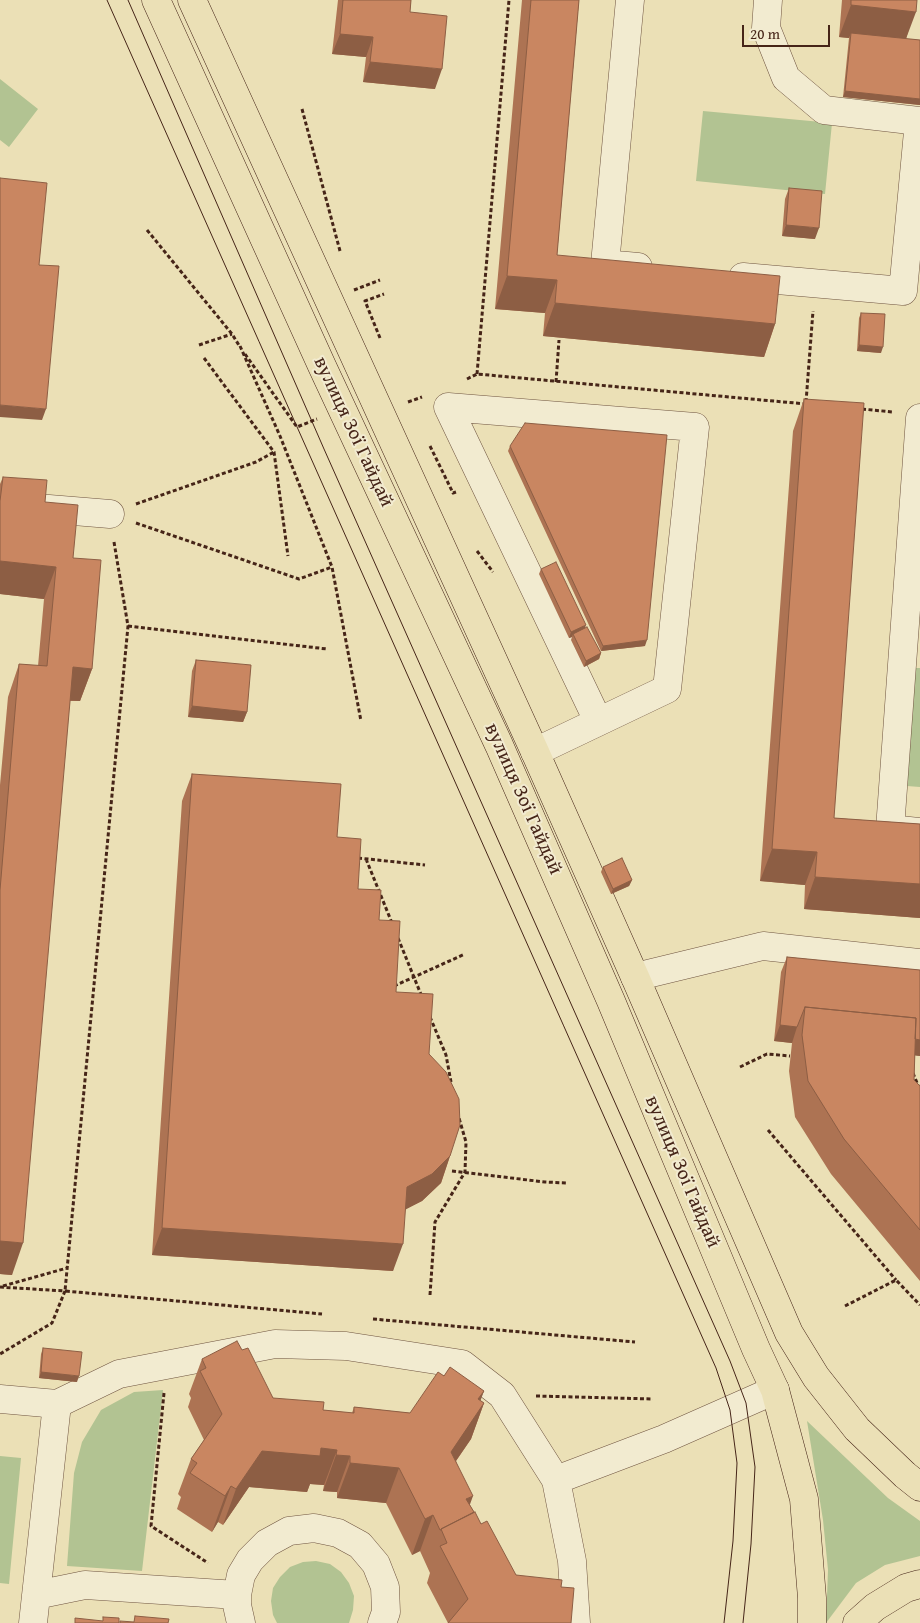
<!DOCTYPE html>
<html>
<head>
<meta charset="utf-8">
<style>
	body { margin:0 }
	#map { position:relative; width:920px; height:1623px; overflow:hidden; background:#ebe0b6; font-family:"Gentium Book Plus",serif }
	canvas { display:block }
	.scale { position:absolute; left:742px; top:25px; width:88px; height:22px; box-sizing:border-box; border:2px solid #462518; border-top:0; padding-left:6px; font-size:15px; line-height:18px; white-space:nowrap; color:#462518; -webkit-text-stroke:4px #f2ebd0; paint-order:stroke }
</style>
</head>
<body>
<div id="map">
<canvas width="920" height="1623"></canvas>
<div class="scale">20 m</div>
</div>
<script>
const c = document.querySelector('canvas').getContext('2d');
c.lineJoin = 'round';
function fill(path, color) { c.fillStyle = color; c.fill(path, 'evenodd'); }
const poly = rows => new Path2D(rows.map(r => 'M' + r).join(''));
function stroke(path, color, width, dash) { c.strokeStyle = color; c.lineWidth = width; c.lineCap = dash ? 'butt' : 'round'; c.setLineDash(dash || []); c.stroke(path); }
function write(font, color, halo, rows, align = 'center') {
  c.font = font + ' "Gentium Book Plus",serif'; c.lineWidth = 4; c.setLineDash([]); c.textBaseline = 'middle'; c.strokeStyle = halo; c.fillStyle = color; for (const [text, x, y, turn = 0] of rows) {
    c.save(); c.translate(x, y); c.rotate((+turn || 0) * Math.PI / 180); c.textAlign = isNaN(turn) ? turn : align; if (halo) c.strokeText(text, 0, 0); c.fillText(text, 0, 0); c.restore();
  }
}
const green = poly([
	[0,79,38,109,9,147,0,140],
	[703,111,832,123,825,194,696,181],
	[914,668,920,668,920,787,907,786],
	[163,1390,142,1571,67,1566,74,1473,82,1442,101,1410,134,1392],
	[807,1421,888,1498,920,1521,920,1556,885,1565,856,1583,826,1623,828,1570,823,1520],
	[0,1456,21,1458,9,1584,0,1583],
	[316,1561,330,1564,341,1572,349,1583,354,1596,353,1610,349,1623,277,1623,273,1615,271,1601,273,1588,280,1577,290,1567,303,1562]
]);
const path = poly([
	[302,109,340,251],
	[147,230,232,334,240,347],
	[354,290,380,280],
	[380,338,365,301,384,294],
	[199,345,232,334],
	[240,346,280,436,332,567,361,721],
	[245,354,297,427,317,419],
	[204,358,274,452,288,556],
	[477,374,509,0],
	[467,379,477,374,806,404],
	[556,382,559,340],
	[408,402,422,397],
	[806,402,813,311],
	[862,409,893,412],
	[430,446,453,493,456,492],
	[136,504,256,462,274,452],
	[136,523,299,579,332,567],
	[114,542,128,626,65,1291,322,1314],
	[477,551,493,572],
	[128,626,327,649],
	[358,858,425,865],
	[366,859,392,923],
	[398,938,422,997],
	[394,986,465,954],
	[430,1017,446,1055,451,1082],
	[740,1067,767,1054,790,1056],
	[913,1073,920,1090],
	[768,1130,896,1280],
	[452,1171,545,1182,567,1183],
	[3,1286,67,1268],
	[0,1287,65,1291,52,1323,0,1354],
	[430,1295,435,1222,465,1172,466,1142,459,1118],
	[845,1306,896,1280,920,1305],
	[373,1319,635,1342],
	[164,1393,151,1526,208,1563],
	[536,1396,653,1399]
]);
const minor = poly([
	[630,0,605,264,638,267],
	[743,277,903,291,919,121,824,110,786,78,766,28,768,0],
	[920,418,890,829,920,832],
	[0,505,110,514],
	[535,752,667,689,695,427,448,407,598,721],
	[635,977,763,946,920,963],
	[0,1399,57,1404,119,1374,275,1344,346,1346,462,1364,502,1395,556,1480,572,1561,576,1623],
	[556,1480,664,1439,775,1390],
	[36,1595,85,1585,237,1595],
	[33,1623,57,1404],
	[241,1623,237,1605,237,1595,241,1575,250,1560,267,1543,289,1531,314,1528,338,1533,360,1545,376,1564,385,1587,386,1612,382,1623]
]);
const major = poly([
	[156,0,322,366,499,745,611,1001,756,1349,775,1390,804,1499,812,1598,812,1623],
	[192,0,535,752,635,977,789,1333,816,1377,857,1429,905,1475,920,1487],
	[857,1623,875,1607,906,1588,920,1584]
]);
const tram = poly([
	[107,0,716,1368,730,1410,737,1463,733,1541,724,1623],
	[128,0,324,449,730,1361,746,1403,755,1467,751,1544,743,1623]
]);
const wall = poly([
	[338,0,411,0,410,12,435,89,363,82,366,57,332,54],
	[522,0,579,0,557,255,775,324,764,357,543,336,545,313,495,309],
	[842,0,917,0,906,39,920,40,920,105,843,97,849,38,839,37],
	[789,188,815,239,782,236,785,199],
	[861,313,881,353,857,351,859,318],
	[804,399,834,818,920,824,920,918,804,909,805,885,760,881,793,431],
	[510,446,645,646,601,651,508,451],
	[3,477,45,502,73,558,92,669,80,701,70,701,12,1275,0,1274,0,785,8,697,19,664,38,666,44,599,0,594,0,484],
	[541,569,585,628,601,653,599,659,584,667,571,640,572,637,569,638,539,574],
	[196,660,247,712,243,722,188,717,192,671],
	[192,774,337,837,358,889,379,920,396,992,429,1054,450,1156,441,1183,422,1201,405,1209,393,1271,152,1255,182,801],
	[603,867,632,880,629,886,611,894,601,872],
	[787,957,920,970,920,1056,915,1055,914,1080,920,1086,920,1281,831,1174,795,1117,789,1071,792,1043,774,1041,781,972],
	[43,1348,77,1382,39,1378,41,1354],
	[242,1350,273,1398,323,1410,352,1413,354,1407,410,1413,444,1376,484,1391,480,1400,484,1403,471,1439,456,1461,470,1505,481,1524,516,1575,561,1587,571,1623,448,1623,427,1583,430,1573,420,1551,412,1555,386,1503,337,1498,337,1492,323,1491,324,1485,310,1484,307,1492,249,1487,223,1525,218,1522,212,1532,177,1509,181,1497,178,1494,191,1459,204,1440,188,1407,191,1398,189,1394,202,1359]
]);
const shadedWall = poly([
	[851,5,916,12,904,44,851,33,849,38,839,37],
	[340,34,373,37,366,57,332,54],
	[370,62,442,69,435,89,363,82],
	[845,91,920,99,920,105,843,97],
	[786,225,819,228,815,239,782,236],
	[507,276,557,280,545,313,495,309],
	[555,303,775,324,764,357,543,336],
	[859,345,883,347,881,353,857,351],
	[0,405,46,409,42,420,0,417],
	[0,561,56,567,44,599,0,594],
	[586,625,584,631,573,634,572,637,569,638,571,632],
	[647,640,645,646,601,651,603,646],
	[601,653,599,659,584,667,586,661],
	[73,667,92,669,80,701,61,700],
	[192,706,247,712,243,722,188,717],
	[772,849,817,852,805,885,760,881],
	[815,877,920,884,920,918,804,909],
	[632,880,629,886,611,894,613,889],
	[780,1025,797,1027,792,1043,774,1041],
	[802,1035,920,1040,920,1056,803,1044],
	[450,1156,441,1183,422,1201,397,1214,407,1187],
	[162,1228,403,1244,393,1271,152,1255],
	[0,1241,23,1243,12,1275,0,1274],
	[41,1372,79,1376,77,1382,39,1378],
	[484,1391,474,1418,484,1403,471,1439,438,1487,451,1452,478,1399],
	[321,1448,337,1450,324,1485,310,1484,307,1492,249,1487,223,1525,236,1489,262,1451],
	[336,1455,350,1456,337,1492,323,1491],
	[350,1463,399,1468,386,1503,337,1498],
	[231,1486,218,1522,212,1532,225,1496],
	[473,1496,465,1518,447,1543,466,1499],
	[433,1515,420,1551,412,1555,425,1519]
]);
const building = poly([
	[343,0,411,0,410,12,447,16,442,69,370,62,373,37,340,34,343,0],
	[531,0,579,0,557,255,780,276,775,324,555,303,557,280,507,276,531,0],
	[851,0,917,0,916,12,851,5,851,0],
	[851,33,920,40,920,99,845,91,851,33],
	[0,178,47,183,39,265,59,266,46,409,0,405,0,178],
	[789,188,822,191,819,228,786,225,789,188],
	[861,313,885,314,883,347,859,345,861,313],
	[804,399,864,403,834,818,920,824,920,884,815,877,817,852,772,849,804,399],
	[525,423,667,435,647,640,603,646,510,446,525,423],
	[3,477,47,480,45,502,78,505,73,558,101,560,92,669,73,667,23,1243,0,1241,0,890,19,664,47,666,56,567,0,561,0,501,3,477],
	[556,562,586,625,571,632,541,569,556,562],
	[587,627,601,653,586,661,573,634,587,627],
	[196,660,251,665,247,712,192,706,196,660],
	[192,774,341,784,337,837,361,839,358,889,381,890,379,920,400,921,396,992,433,994,429,1054,446,1072,459,1099,460,1125,450,1156,432,1174,407,1187,403,1244,162,1228,192,774],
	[622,858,632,880,613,889,603,867,622,858],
	[787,957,920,970,920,1040,915,1039,916,1018,805,1007,797,1027,780,1025,787,957],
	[805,1007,916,1018,914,1080,920,1086,920,1230,844,1139,808,1081,802,1035,805,1007],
	[237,1341,242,1350,248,1348,273,1398,324,1402,323,1410,354,1413,354,1407,410,1413,438,1372,444,1376,450,1367,484,1391,478,1399,484,1403,451,1452,473,1496,466,1499,474,1512,441,1529,441,1530,440,1530,433,1515,425,1519,399,1468,350,1463,350,1456,336,1455,337,1450,321,1448,320,1456,262,1451,236,1489,231,1486,225,1496,190,1473,197,1463,191,1459,222,1414,200,1371,206,1368,202,1359,237,1341],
	[43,1348,82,1352,79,1376,41,1372,43,1348],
	[475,1512,481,1524,487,1521,516,1575,562,1580,561,1587,574,1588,571,1623,448,1623,468,1599,440,1546,447,1543,441,1529,475,1512],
	[135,1616,169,1619,168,1623,120,1623,120,1621,134,1622,135,1616],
	[103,1617,119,1618,119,1623,75,1623,75,1618,103,1621,103,1617]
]);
const streetNames = [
	["вулиця Зої Гайдай",353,432,65],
	["вулиця Зої Гайдай",523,799,66],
	["вулиця Зої Гайдай",682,1172,67]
];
fill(green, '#b2c392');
stroke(minor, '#6f5440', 29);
stroke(major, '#462518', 29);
stroke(path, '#462518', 3, [4, 2.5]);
stroke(minor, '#f2ebd0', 28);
stroke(major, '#ebe0b6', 28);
stroke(tram, '#462518', 1);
fill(wall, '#ad7353');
fill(shadedWall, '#8d5e44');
fill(building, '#c98661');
stroke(building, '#8d5e44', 1);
write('20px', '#462518', '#f2ebd0', streetNames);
</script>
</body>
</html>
